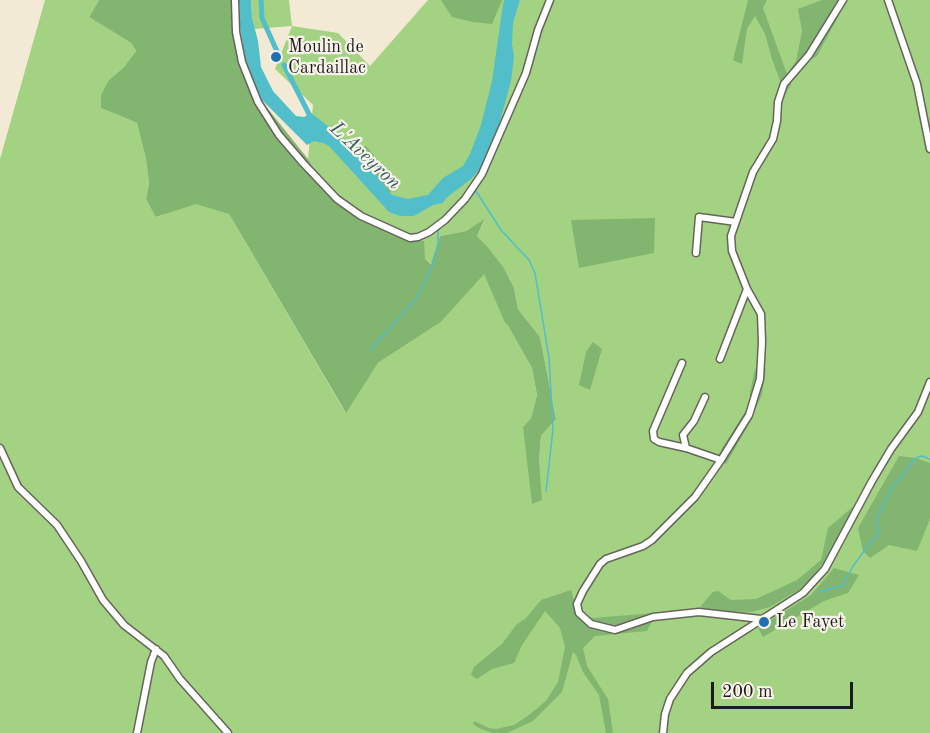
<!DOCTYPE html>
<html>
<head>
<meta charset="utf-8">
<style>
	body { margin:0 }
	#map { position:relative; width:930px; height:733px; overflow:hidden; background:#f3ead5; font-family:"Old Standard TT",serif }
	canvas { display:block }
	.scale { position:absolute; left:711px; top:682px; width:142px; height:27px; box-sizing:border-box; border:3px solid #1c1c1c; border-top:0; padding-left:8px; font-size:18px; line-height:21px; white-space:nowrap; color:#1c1c1c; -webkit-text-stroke:4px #f7f3e8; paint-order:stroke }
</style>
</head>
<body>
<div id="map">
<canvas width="930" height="733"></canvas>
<div class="scale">200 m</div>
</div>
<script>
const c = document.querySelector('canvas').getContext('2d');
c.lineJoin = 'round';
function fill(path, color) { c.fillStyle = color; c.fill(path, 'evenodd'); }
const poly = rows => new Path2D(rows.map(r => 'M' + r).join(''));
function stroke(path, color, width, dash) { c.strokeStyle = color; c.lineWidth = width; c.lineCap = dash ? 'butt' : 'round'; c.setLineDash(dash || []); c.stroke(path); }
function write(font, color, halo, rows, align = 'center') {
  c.font = font + ' "Old Standard TT",serif'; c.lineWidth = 4.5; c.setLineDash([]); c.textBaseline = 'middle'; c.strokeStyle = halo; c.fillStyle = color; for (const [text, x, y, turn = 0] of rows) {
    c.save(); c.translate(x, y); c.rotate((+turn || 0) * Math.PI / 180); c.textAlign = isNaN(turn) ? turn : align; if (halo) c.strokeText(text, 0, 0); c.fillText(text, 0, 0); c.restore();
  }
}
const green = poly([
	[45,0,99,0,89,17,131,43,136,51,124,67,109,80,101,108,137,123,146,159,149,183,146,199,157,217,197,202,229,214,345,412,378,363,441,322,484,273,505,322,507,324,532,368,537,395,531,418,523,427,528,457,539,460,541,436,556,419,540,337,518,309,514,288,486,245,477,236,485,220,466,231,440,236,432,264,425,259,416,240,364,219,330,195,308,159,313,105,275,69,292,26,254,29,252,18,251,0,289,0,292,26,338,33,370,66,428,0,930,0,930,733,0,733,0,159]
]);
const forest = poly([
	[99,0,237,0,238,20,245,61,260,99,308,159,330,195,364,219,416,240,424,241,425,259,431,264,440,236,466,231,485,219,477,236,486,245,503,267,514,288,518,309,540,337,556,419,541,436,539,460,542,500,532,504,523,427,531,418,537,395,532,368,507,324,505,323,484,274,441,322,378,363,346,413,229,214,196,204,156,217,146,199,149,183,146,159,137,123,101,108,101,95,109,80,124,67,136,51,131,43,89,17],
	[441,0,502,0,492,24,473,22,452,17],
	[748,0,767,0,763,8,791,85,785,94,772,59,765,34,755,16,747,29,742,64,733,60],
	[822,0,847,0,817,56,790,70,796,61,802,31,798,9],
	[366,146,396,182,390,193,370,166,354,152],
	[655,218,654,253,579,268,571,220],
	[593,342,602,349,590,390,579,385,586,352],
	[755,369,766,369,762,395,745,431,726,464,723,463,721,450,750,404,750,392],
	[899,456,916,458,930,463,930,519,917,551,889,545,870,558,863,551,858,528],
	[855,505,824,562,807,585,770,607,751,612,719,611,700,607,713,592,718,591,731,600,756,599,797,580,821,560,828,528],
	[834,568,859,575,848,593,824,601,763,637,758,628,811,595],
	[571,590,578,614,592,618,656,613,647,631,595,636,583,648,587,666,608,699,613,733,606,733,599,695,583,672,576,655,573,652,562,692,533,721,507,733,492,733,479,728,473,724,474,721,489,728,496,729,514,725,529,715,546,701,558,682,565,647,560,628,545,611,522,645,514,663,492,669,477,679,471,675,474,667,502,644,516,625,526,618,541,600]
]);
const water = poly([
	[239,0,251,0,252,18,258,41,261,67,273,91,296,116,304,117,311,113,334,131,370,166,392,195,408,199,428,195,443,178,463,166,470,154,481,125,492,81,503,5,504,0,520,0,513,23,512,44,514,57,511,81,497,132,481,168,470,180,446,198,443,203,433,205,414,216,400,216,389,212,329,146,323,143,314,141,307,145,262,100,246,63,240,28]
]);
const stream = poly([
	[454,215,476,191,501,230,529,260,535,273,549,358,553,429,546,491],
	[370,350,416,299,432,267,438,244,438,230,442,226],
	[818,592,843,585,853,566,878,533,877,518,891,489,916,458,922,456,930,459]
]);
const canal = poly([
	[261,0,262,18,280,58],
	[284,65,311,118]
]);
const minor = poly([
	[235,0,236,32,242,62,258,102,279,135,303,163,337,199,361,216,410,238,418,237,429,232,445,220,465,199,482,174,526,73,538,30,550,0],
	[888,0,917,84,930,149],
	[696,253,699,217,736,222],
	[720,359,747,289],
	[682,363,653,431,654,439,659,442,686,448],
	[705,397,694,421,683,435,686,448,721,460],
	[0,448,18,487,57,525,81,561,103,600,124,625,164,656,180,679,228,733],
	[761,619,699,612,653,617,615,630,591,624,579,613,577,604,583,591,600,564,606,559,643,546,652,540,695,497,721,460,749,415,760,379,762,342,761,314,747,289,732,251,731,236,753,172,773,139,777,121,778,102,784,84,809,55,843,0],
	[137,733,151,662,156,649],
	[663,733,665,714,670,699,687,673,711,652,803,593,825,569,872,481,891,449,918,412,930,382]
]);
const markers = [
	[276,57,6,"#1f6fb2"],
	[764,622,6,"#1f6fb2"]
];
const poiNames = [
	["Moulin de",288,47],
	["Cardaillac",288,68],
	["Le Fayet",776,622]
];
const waterNames = [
	["L'Aveyron",365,156,43]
];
fill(green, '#a3d382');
fill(forest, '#82b570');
fill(water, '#51beca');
stroke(stream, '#51beca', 1.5);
stroke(canal, '#51beca', 5);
stroke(minor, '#67645d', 9);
stroke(minor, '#fff', 6);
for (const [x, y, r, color] of markers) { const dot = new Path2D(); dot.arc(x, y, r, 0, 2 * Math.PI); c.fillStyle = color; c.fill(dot); stroke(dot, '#f7f3e8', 2); }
write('18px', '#1c1c1c', '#f7f3e8', poiNames, 'left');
write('italic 20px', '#315d62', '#f7f3e8', waterNames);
</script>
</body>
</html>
